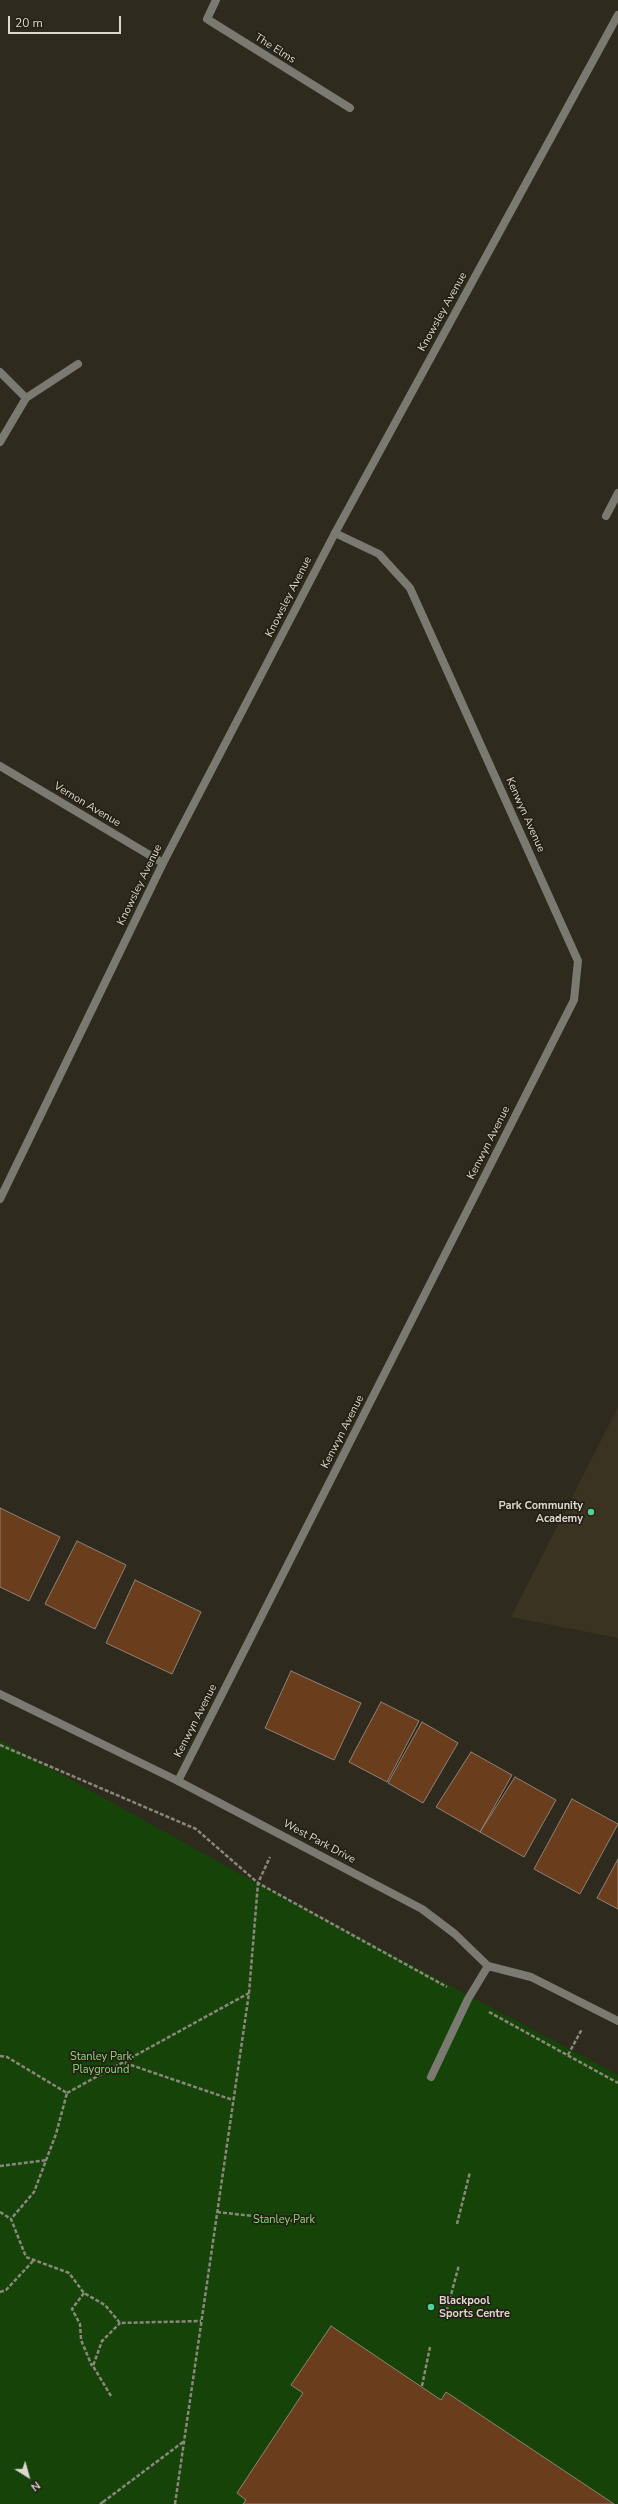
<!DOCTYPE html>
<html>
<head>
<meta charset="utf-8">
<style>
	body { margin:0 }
	#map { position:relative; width:618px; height:2504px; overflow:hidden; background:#2f2a1e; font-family:"Nunito Sans",sans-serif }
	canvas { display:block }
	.north { position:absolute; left:8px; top:2456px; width:40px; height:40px; -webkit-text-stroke:3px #252015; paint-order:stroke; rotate:143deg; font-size:11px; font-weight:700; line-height:16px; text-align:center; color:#dcd9d1 }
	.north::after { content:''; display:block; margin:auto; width:14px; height:18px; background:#dcd9d1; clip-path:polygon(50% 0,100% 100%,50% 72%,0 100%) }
	.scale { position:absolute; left:8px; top:16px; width:113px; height:18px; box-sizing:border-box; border:2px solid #dcd9d1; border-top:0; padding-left:5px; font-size:12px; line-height:14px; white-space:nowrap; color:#dcd9d1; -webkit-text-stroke:3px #252015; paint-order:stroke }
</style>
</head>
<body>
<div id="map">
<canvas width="618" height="2504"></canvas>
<div class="north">N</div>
<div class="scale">20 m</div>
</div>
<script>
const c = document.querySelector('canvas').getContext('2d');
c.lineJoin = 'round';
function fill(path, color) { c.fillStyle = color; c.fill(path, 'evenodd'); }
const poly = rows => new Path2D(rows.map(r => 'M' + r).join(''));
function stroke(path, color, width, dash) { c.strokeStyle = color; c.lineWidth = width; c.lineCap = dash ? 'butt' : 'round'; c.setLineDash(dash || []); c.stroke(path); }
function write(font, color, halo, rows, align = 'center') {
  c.font = font + ' "Nunito Sans",sans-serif'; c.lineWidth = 3.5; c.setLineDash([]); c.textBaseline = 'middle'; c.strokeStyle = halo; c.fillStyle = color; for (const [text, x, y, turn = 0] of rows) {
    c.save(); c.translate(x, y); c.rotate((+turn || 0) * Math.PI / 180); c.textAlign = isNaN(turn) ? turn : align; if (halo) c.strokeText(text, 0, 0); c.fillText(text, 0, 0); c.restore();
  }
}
const built = poly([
	[618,1407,618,1638,511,1617]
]);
const green = poly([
	[0,1740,233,1870,618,2075,618,2504,0,2504]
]);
const building = poly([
	[0,1508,60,1537,29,1601,0,1587,0,1508],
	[77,1541,126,1565,95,1629,45,1604,77,1541],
	[135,1580,201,1612,172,1674,106,1643,135,1580],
	[291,1671,361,1703,334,1760,265,1728,291,1671],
	[381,1702,419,1721,387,1782,349,1762,381,1702],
	[422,1722,458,1743,423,1803,388,1783,422,1722],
	[471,1752,512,1775,480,1832,436,1807,471,1752],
	[515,1777,556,1800,524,1857,480,1832,515,1777],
	[572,1799,618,1824,580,1894,534,1869,572,1799],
	[618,1859,618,1909,597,1898,618,1859],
	[331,2326,441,2400,446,2392,614,2504,243,2504,246,2500,237,2493,303,2393,291,2385,331,2326]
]);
const path = poly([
	[0,1745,196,1829,258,1883,447,1987],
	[489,2012,618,2083],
	[568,2055,582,2029],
	[0,2056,7,2057,67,2093,56,2134,34,2192,11,2219,26,2257,69,2273,84,2293,105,2305,120,2323,201,2321],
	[125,2063,233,2100],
	[67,2093,249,1993],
	[0,2166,47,2160],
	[0,2212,11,2219],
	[217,2212,297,2221],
	[457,2224,470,2172],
	[0,2292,6,2290,34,2260],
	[84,2293,72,2309,80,2324,81,2340,92,2366],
	[445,2317,459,2265],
	[422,2386,430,2347],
	[111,2396,93,2366,102,2341,120,2323],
	[103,2502,183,2442],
	[100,2504,103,2502,105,2504],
	[175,2504,249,1993,258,1883,270,1857]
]);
const service = poly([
	[431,2077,468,1999,488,1966]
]);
const minor = poly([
	[216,0,207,19,350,108],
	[0,372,26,398,0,442],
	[26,398,78,364],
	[606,516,618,493],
	[0,766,163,863],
	[178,1781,574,1000,578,961,410,588,379,554,335,533]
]);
const tertiary = poly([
	[0,1199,163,863,335,533,618,15],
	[0,1694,178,1781,422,1909,455,1934,488,1966,531,1977,618,2021]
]);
const markers = [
	[591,1512,4,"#4dd39a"],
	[431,2307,4,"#4dd39a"]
];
const streetNames = [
	["The Elms",275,49,32],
	["Knowsley Avenue",443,312,-61],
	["Knowsley Avenue",289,597,-63],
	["Vernon Avenue",87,805,31],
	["Kenwyn Avenue",525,815,66],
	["Knowsley Avenue",140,885,-64],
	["Kenwyn Avenue",489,1143,-63],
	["Kenwyn Avenue",343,1432,-63],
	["Kenwyn Avenue",196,1721,-63],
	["West Park Drive",319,1842,28]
];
const poiNames = [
	["Park Community",583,1506],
	["Academy",583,1519],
	["Blackpool",439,2301,"left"],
	["Sports Centre",439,2314,"left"]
];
const parkNames = [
	["Stanley Park",101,2057],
	["Playground",101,2070],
	["Stanley Park",284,2220]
];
fill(built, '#3b3321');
fill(green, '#164408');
fill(building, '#6a3d1c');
stroke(building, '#8f8178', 1);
stroke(path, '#8b877d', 2.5, [4, 2]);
stroke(service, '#7a7972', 8);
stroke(minor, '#7a7972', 8);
stroke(tertiary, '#7a7972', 8);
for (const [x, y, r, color] of markers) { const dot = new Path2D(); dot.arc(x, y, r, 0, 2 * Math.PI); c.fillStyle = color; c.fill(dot); stroke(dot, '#252015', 1.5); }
write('11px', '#dcd9d1', '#252015', streetNames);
write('bold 11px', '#dcd9d1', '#252015', poiNames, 'right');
write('11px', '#87da73', '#252015', parkNames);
</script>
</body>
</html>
